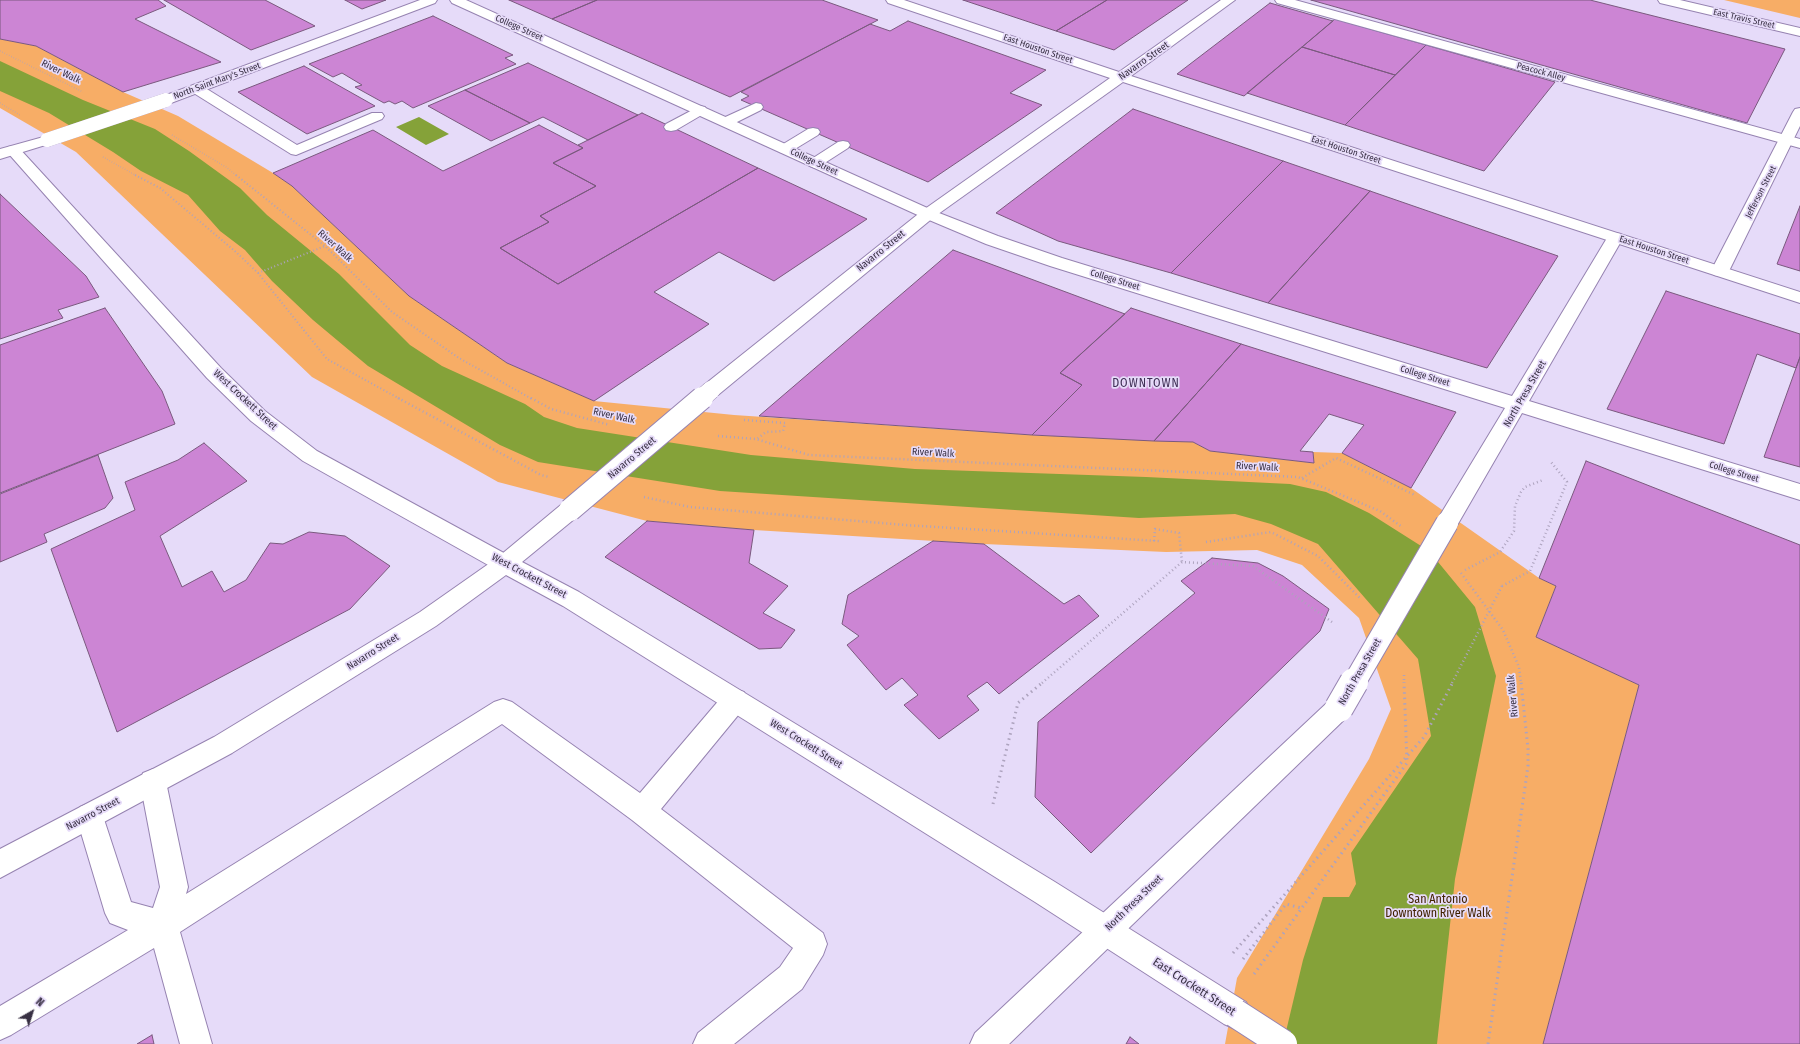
<!DOCTYPE html>
<html>
<head>
<meta charset="utf-8">
<style>
	body { margin:0 }
	#map { position:relative; width:1800px; height:1044px; overflow:hidden; background:#e6dbf9; font-family:"Fira Sans Condensed",sans-serif }
	canvas { display:block }
	.north { position:absolute; left:12px; top:992px; width:40px; height:40px; -webkit-text-stroke:3px #e6dbf9; paint-order:stroke; rotate:39deg; font-size:11px; font-weight:700; line-height:16px; text-align:center; color:#383043 }
	.north::after { content:''; display:block; margin:auto; width:14px; height:18px; background:#383043; clip-path:polygon(50% 0,100% 100%,50% 72%,0 100%) }
</style>
</head>
<body>
<div id="map">
<canvas width="1800" height="1044"></canvas>
<div class="north">N</div>
</div>
<script>
const c = document.querySelector('canvas').getContext('2d');
c.lineJoin = 'round';
function fill(path, color) { c.fillStyle = color; c.fill(path, 'evenodd'); }
const poly = rows => new Path2D(rows.map(r => 'M' + r).join(''));
function stroke(path, color, width, dash) { c.strokeStyle = color; c.lineWidth = width; c.lineCap = dash ? 'butt' : 'round'; c.setLineDash(dash || []); c.stroke(path); }
function write(font, color, halo, rows, align = 'center') {
  c.font = font + ' "Fira Sans Condensed",sans-serif'; c.lineWidth = 3.5; c.setLineDash([]); c.textBaseline = 'middle'; c.strokeStyle = halo; c.fillStyle = color; for (const [text, x, y, turn = 0] of rows) {
    c.save(); c.translate(x, y); c.rotate((+turn || 0) * Math.PI / 180); c.textAlign = isNaN(turn) ? turn : align; if (halo) c.strokeText(text, 0, 0); c.fillText(text, 0, 0); c.restore();
  }
}
const green = poly([
	[1724,0,1800,0,1800,18],
	[0,39,36,46,123,92,178,116,273,173,292,186,409,296,507,363,594,401,734,415,1032,435,1193,442,1210,451,1314,463,1313,452,1342,453,1411,488,1539,578,1556,586,1536,637,1639,685,1543,1044,1225,1044,1237,978,1369,759,1391,709,1359,618,1302,565,1257,550,1166,552,984,544,754,530,647,521,498,482,312,377,76,152,0,108]
]);
const water = poly([
	[0,61,83,100,155,129,189,151,240,188,267,215,339,274,410,345,442,366,525,404,544,417,577,428,751,455,915,469,1146,477,1290,484,1326,492,1369,513,1429,551,1475,607,1496,676,1455,879,1437,1044,1283,1044,1303,960,1323,897,1349,897,1356,884,1351,853,1431,736,1418,659,1318,544,1271,524,1235,514,1139,518,720,491,538,462,500,445,368,366,313,320,272,281,245,250,220,231,188,195,141,171,113,152,49,113,0,91],
	[419,117,449,134,426,145,396,127]
]);
const building = poly([
	[0,0,158,0,166,6,135,19,221,62,123,92,36,46,0,39,0,0],
	[164,0,265,0,315,26,251,50,164,0],
	[345,0,386,0,362,9,345,0],
	[509,0,597,0,552,19,509,0],
	[597,0,822,0,878,20,730,97,552,19,597,0],
	[963,0,1107,0,1056,31,963,0],
	[1107,0,1188,0,1114,50,1056,31,1107,0],
	[1311,0,1590,0,1785,49,1747,123,1311,0],
	[1270,3,1333,21,1244,96,1177,74,1270,3],
	[433,16,513,55,505,58,516,64,413,108,402,101,395,104,389,101,384,103,355,87,362,85,342,73,333,77,309,64,433,16],
	[1335,19,1426,45,1395,75,1302,47,1335,19],
	[908,21,1046,70,1010,93,1042,105,928,182,741,100,749,96,741,92,870,24,890,31,908,21],
	[1426,45,1555,82,1484,171,1345,125,1426,45],
	[1302,47,1395,75,1345,125,1247,93,1302,47],
	[528,63,638,115,588,140,543,117,530,123,465,90,528,63],
	[304,66,375,106,307,134,238,92,304,66],
	[465,90,530,123,491,141,428,106,465,90],
	[1133,109,1283,161,1171,273,1058,241,996,213,1133,109],
	[642,113,758,168,558,284,500,248,549,222,540,216,596,186,553,163,583,148,578,145,642,113],
	[539,125,583,148,553,163,596,186,540,216,549,222,500,248,558,284,758,168,867,219,774,281,719,252,654,292,709,324,594,401,507,363,409,296,292,186,273,173,373,130,443,171,539,125],
	[1283,161,1370,191,1268,303,1171,273,1283,161],
	[1370,191,1558,256,1487,368,1268,303,1370,191],
	[0,194,86,276,99,297,58,310,63,318,0,339,0,194],
	[1800,206,1800,271,1777,264,1800,206],
	[953,250,1125,314,1060,373,1082,385,1032,435,759,416,953,250],
	[1666,291,1800,334,1800,357,1796,368,1757,354,1724,444,1607,409,1666,291],
	[105,308,162,391,175,424,0,493,0,345,105,308],
	[1131,308,1241,344,1154,441,1032,435,1082,385,1060,373,1131,308],
	[1241,344,1456,412,1411,488,1342,453,1364,425,1329,414,1300,451,1313,452,1314,463,1210,451,1193,442,1154,441,1241,344],
	[1800,357,1800,467,1764,457,1800,357],
	[204,443,247,481,160,536,182,587,212,571,224,592,246,580,270,543,283,544,309,532,345,536,390,566,350,609,117,732,51,549,135,510,125,482,178,460,204,443],
	[98,455,113,498,105,508,44,534,47,542,0,562,0,494,98,455],
	[1586,461,1800,545,1800,1044,1543,1044,1639,685,1536,637,1556,586,1539,578,1586,461],
	[647,521,754,530,749,563,788,586,763,613,795,630,781,648,759,649,605,557,647,521],
	[933,541,984,544,1064,604,1079,595,1099,616,999,694,987,682,967,696,979,710,939,739,904,705,918,695,902,678,886,690,847,645,859,636,842,624,848,595,933,541],
	[1212,558,1258,563,1283,576,1329,609,1320,631,1091,853,1035,797,1038,722,1195,593,1181,581,1212,558],
	[152,1035,154,1044,137,1044,152,1035],
	[1130,1037,1139,1044,1126,1044,1130,1037]
]);
const pathFar3 = poly([
	[0,51,83,92],
	[0,103,20,115],
	[172,135,226,167,237,176],
	[103,157,137,176]
]);
const pathFar2 = poly([
	[135,175,160,188,236,252,258,273,327,359,400,399],
	[236,175,325,246,392,312,459,358,532,399],
	[258,273,325,246]
]);
const pathFar1 = poly([
	[398,398,541,475,549,477],
	[531,398,551,409,610,425],
	[744,420,785,423,783,431,766,432,757,439],
	[718,436,756,439,809,455,1298,477,1380,511,1402,527],
	[1302,478,1336,458,1415,495],
	[644,497,690,507,905,525,1159,541],
	[1154,541,1155,529,1179,533,1182,562],
	[1206,542,1271,532,1318,556,1360,598],
	[1465,570,1500,552,1514,531,1515,506,1521,492,1525,487,1543,480],
	[1461,573,1503,630,1519,667,1521,683],
	[1502,586,1530,571,1567,482,1551,462],
	[1404,675,1404,683],
	[1042,683,1182,562,1253,566,1332,622]
]);
const path = poly([
	[993,804,1018,703,1043,682],
	[1243,959,1286,904,1301,908],
	[1254,974,1407,763,1404,682],
	[1488,1044,1528,766,1528,749,1521,682]
]);
const service = poly([
	[1275,0,1295,0,1800,139,1800,148,1277,3,1275,0],
	[197,85,202,86,297,145,372,113,382,113,384,116,382,119,296,155,291,154,192,92,190,89,192,86,197,85],
	[756,103,761,104,763,107,761,110,731,125,726,126,721,125,719,122,721,119,756,103],
	[700,106,705,107,707,110,705,113,676,130,671,131,666,130,664,127,666,124,700,106],
	[813,128,818,129,820,132,818,135,790,152,785,153,780,152,778,149,780,146,808,129,813,128],
	[843,141,848,142,850,145,848,148,820,166,815,168,810,166,807,163,810,160,838,142,843,141],
	[735,689,744,692,748,700,744,708,661,809,823,933,827,944,823,955,802,989,734,1044,693,1044,698,1033,780,967,793,948,632,820,502,724,180,932,212,1044,180,1044,154,948,11,1035,0,1040,0,1006,128,930,110,923,105,913,76,816,80,807,90,803,100,807,131,902,153,908,160,887,140,782,143,773,153,769,163,773,166,782,188,887,186,894,494,702,503,699,512,702,640,793,726,692,735,689]
]);
const minor = poly([
	[450,0,466,0,934,211,998,236,1062,258,1512,396,1607,238,1609,234,1615,233,1621,234,1623,238,1529,401,1800,484,1800,500,1522,413,1455,529,1447,531,1439,529,1436,523,1439,517,1505,408,1050,266,986,244,922,217,452,3,450,0],
	[1800,108,1800,126,1729,271,1726,275,1720,276,1714,275,1711,271,1793,112,1795,109,1800,108],
	[13,146,18,147,221,368,265,411,317,451,513,558,516,564,513,570,505,573,497,570,303,461,251,421,207,378,8,153,6,150,8,147,13,146],
	[1339,697,1348,700,1352,708,1348,716,1009,1044,970,1044,975,1033,1330,700,1339,697]
]);
const secondary = poly([
	[420,0,437,0,435,3,171,103,161,103,159,100,161,97,420,0],
	[886,0,904,0,1119,72,1221,0,1235,0,1131,76,1800,292,1800,303,1123,82,934,217,718,395,711,397,704,395,701,390,704,385,922,211,1110,78,888,3,886,0],
	[1658,0,1680,0,1800,28,1800,36,1660,3,1658,0],
	[47,136,52,137,54,140,52,143,0,159,0,149,47,136],
	[570,502,578,504,581,510,578,516,522,562,579,592,1055,882,1246,1002,1251,1013,1246,1024,1235,1029,1224,1024,1035,902,563,606,506,575,436,626,232,753,0,878,0,849,214,737,420,612,497,558,562,504,570,502]
]);
const pathBridgeFar1 = poly([
	[1452,683,1502,586]
]);
const pathBridge = poly([
	[1233,953,1424,737,1453,682]
]);
const minorBridgeFar1 = poly([
	[1354,683,1447,523]
]);
const minorBridge = poly([
	[1339,708,1354,682]
]);
const secondaryBridgeFar3 = poly([
	[47,140,166,100]
]);
const secondaryBridgeFar2 = poly([
	[701,399,711,390]
]);
const secondaryBridgeFar1 = poly([
	[570,510,702,398]
]);
const secondaryBridge = poly([
	[1235,1013,1283,1044]
]);
const farStreetnames = [
	["East Travis Street",1744,19,13],
	["College Street",519,28,24],
	["East Houston Street",1038,49,19],
	["Peacock Alley",1541,72,15],
	["North Saint Mary's Street",217,81,-20],
	["East Houston Street",1346,150,18],
	["College Street",814,162,25],
	["Jefferson Street",1761,192,-63],
	["East Houston Street",1654,250,18],
	["College Street",1115,280,17],
	["College Street",1425,376,17],
	["College Street",1734,472,17]
];
const streetNames = [
	["Navarro Street",1144,61,-35],
	["River Walk",61,72,26],
	["River Walk",335,246,42],
	["Navarro Street",881,251,-39],
	["North Presa Street",1525,394,-60],
	["West Crockett Street",245,400,43],
	["River Walk",614,416,12],
	["River Walk",933,453,3],
	["Navarro Street",632,458,-40],
	["River Walk",1257,467,3],
	["West Crockett Street",529,576,28],
	["Navarro Street",373,652,-32],
	["North Presa Street",1360,672,-60],
	["River Walk",1513,696,-95],
	["West Crockett Street",806,744,32],
	["Navarro Street",93,814,-28],
	["North Presa Street",1134,903,-44]
];
const quarterNames = [
	["DOWNTOWN",1146,384]
];
const nearParknames = [
	["San Antonio",1438,900],
	["Downtown River Walk",1438,914]
];
const nearStreetnames = [
	["East Crockett Street",1194,987,33]
];
fill(green, '#f7ad66');
fill(water, '#85a239');
fill(building, '#cc85d4');
stroke(building, '#7a597e', 1);
stroke(service, '#9683b1', 2);
stroke(minor, '#9683b1', 2);
stroke(secondary, '#9683b1', 2);
stroke(pathFar3, '#ada3be', 1.5, [0.5, 2]);
stroke(pathFar2, '#ada3be', 2, [1, 2.5]);
stroke(pathFar1, '#ada3be', 2.5, [1, 3]);
stroke(path, '#ada3be', 3, [1.5, 4]);
fill(service, '#fff');
fill(minor, '#fff');
fill(secondary, '#fff');
stroke(minorBridgeFar1, '#9683b1', 24, []);
stroke(minorBridge, '#9683b1', 30, []);
stroke(secondaryBridgeFar3, '#9683b1', 14, []);
stroke(secondaryBridgeFar2, '#9683b1', 19, []);
stroke(secondaryBridgeFar1, '#9683b1', 24, []);
stroke(secondaryBridge, '#9683b1', 30, []);
stroke(pathBridgeFar1, '#ada3be', 2.5, [1, 3]);
stroke(pathBridge, '#ada3be', 3, [1.5, 4]);
stroke(minorBridgeFar1, '#fff', 22);
stroke(minorBridge, '#fff', 28);
stroke(secondaryBridgeFar3, '#fff', 14);
stroke(secondaryBridgeFar2, '#fff', 18);
stroke(secondaryBridgeFar1, '#fff', 22);
stroke(secondaryBridge, '#fff', 28);
write('9px', '#383043', '#e6dbf9', farStreetnames);
write('10px', '#383043', '#e6dbf9', streetNames);
c.letterSpacing = '1px';
write('12px', '#3e2d54', '#e6dbf9', quarterNames);
c.letterSpacing = '0px';
write('12px', '#412200', '#e6dbf9', nearParknames);
write('12px', '#383043', '#e6dbf9', nearStreetnames);
</script>
</body>
</html>
